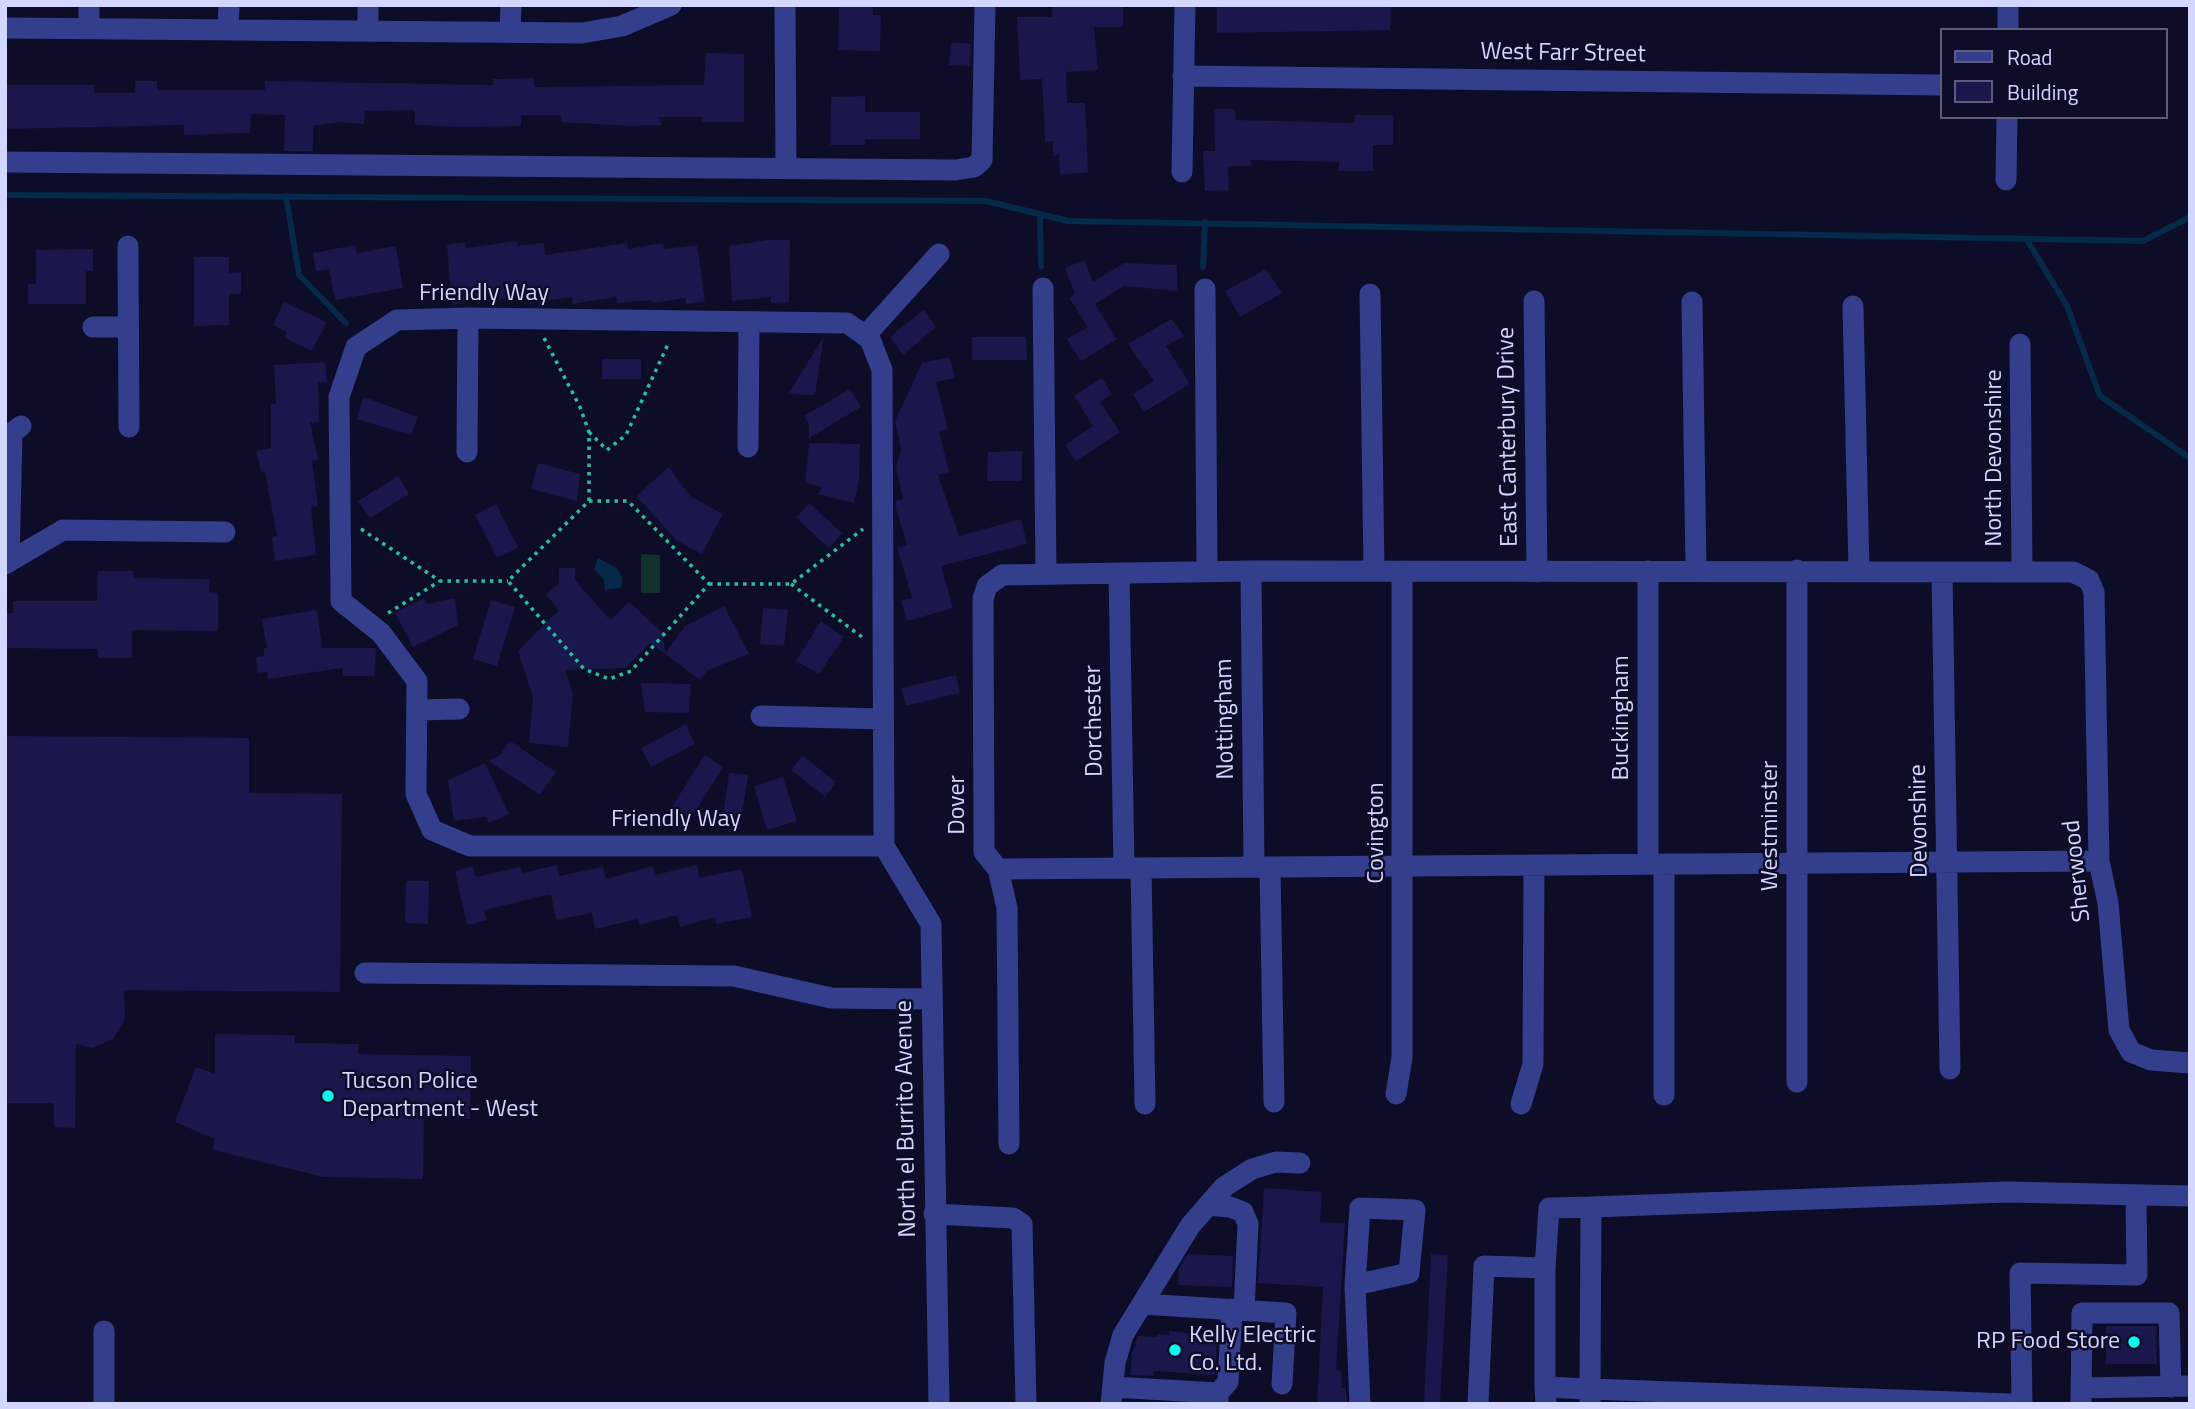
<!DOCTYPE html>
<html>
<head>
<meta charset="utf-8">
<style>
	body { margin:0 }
	#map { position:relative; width:2195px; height:1409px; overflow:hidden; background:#0d0d28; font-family:"Titillium Web",sans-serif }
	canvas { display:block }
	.frame { position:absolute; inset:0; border:7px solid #d3d6ff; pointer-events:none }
	.legend { position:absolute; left:1940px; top:28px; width:228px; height:91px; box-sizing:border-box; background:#0d0d28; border:2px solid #5c5d7e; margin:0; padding:9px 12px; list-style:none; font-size:21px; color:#d3d6ff }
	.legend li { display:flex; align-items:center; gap:14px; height:35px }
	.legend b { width:35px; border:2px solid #5c5d7e }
</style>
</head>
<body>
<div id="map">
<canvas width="2195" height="1409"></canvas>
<div class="frame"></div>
<ul class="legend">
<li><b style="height:9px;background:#333e8c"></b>Road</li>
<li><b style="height:19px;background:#19174b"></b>Building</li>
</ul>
</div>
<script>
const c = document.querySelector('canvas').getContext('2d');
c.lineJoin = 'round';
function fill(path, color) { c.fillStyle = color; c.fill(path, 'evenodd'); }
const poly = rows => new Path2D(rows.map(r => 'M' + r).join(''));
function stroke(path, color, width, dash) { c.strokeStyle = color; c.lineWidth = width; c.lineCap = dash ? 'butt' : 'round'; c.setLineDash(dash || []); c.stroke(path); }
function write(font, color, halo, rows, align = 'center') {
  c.font = font + ' "Titillium Web",sans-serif'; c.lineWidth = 5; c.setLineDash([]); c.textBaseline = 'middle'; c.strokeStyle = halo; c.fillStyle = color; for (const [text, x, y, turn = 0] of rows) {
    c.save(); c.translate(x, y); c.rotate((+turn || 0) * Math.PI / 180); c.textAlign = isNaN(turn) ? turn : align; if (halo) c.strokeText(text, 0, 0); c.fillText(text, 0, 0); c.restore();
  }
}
const green = poly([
	[641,554,660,555,660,593,641,593]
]);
const water = poly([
	[598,558,618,569,622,577,621,588,605,590,604,579,594,569]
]);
const stream = poly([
	[5,195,986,201,1068,221,2143,241,2190,217],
	[286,196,299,275,346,323],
	[1040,214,1041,266],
	[2027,240,2067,306,2100,396,2190,458],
	[1203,267,1205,222]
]);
const building = poly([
	[839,5,873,5,873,15,881,15,880,51,838,50],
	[1052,5,1123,5,1123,27,1094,27,1098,70,1066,72,1067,103,1085,103,1088,173,1060,174,1059,155,1053,156,1053,141,1045,142,1042,79,1020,80,1017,17,1052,17],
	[1217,5,1391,5,1390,30,1217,33],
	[951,42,971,44,970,66,949,65],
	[706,53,744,54,744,122,702,122,703,117,659,117,662,125,630,126,561,122,561,115,521,115,521,126,463,127,415,125,415,110,365,111,364,124,339,122,313,126,313,151,284,151,285,115,251,114,250,133,184,135,184,125,5,129,5,85,94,85,94,93,135,93,135,81,157,81,157,90,265,90,265,81,493,85,493,79,534,78,534,87,704,85],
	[865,96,865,112,920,112,920,139,865,139,865,145,830,145,831,97],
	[1214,109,1235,109,1236,120,1355,123,1355,115,1393,115,1393,145,1373,145,1373,171,1339,171,1339,162,1250,160,1251,166,1228,166,1229,190,1205,191,1203,151,1215,151],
	[767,240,790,240,789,302,771,303,771,297,732,301,729,246],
	[517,241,517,246,544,243,545,255,627,243,628,249,663,243,664,249,697,245,705,301,686,304,686,298,652,303,651,300,617,303,616,297,573,304,572,297,534,302,533,294,492,300,491,296,452,305,447,245,465,242,466,248],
	[355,245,357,253,396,246,403,288,335,300,329,269,316,271,313,253],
	[93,249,93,271,86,271,86,304,28,304,28,284,36,284,36,250],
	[194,257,229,257,229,273,241,272,241,294,229,294,229,325,194,326],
	[1084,260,1093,282,1124,263,1177,265,1177,291,1123,286,1095,304,1117,339,1081,361,1067,339,1088,327,1069,298,1075,294,1065,268],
	[1266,269,1282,293,1240,317,1225,291],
	[284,302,327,322,312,351,284,338,287,332,273,325],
	[924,309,936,327,903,355,890,337],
	[1171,319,1184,336,1166,346,1190,384,1144,412,1133,394,1154,381,1128,344],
	[824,336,815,395,788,394],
	[972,337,1026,337,1027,360,972,360],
	[950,357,955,378,936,382,948,429,939,431,949,472,938,475,959,536,1021,519,1027,544,941,566,953,608,907,621,901,601,912,598,897,547,907,545,896,509,896,501,903,499,896,467,901,449,895,421,922,363],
	[602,359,641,359,641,379,602,379],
	[325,362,327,382,318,383,319,422,310,423,318,459,312,461,318,506,311,507,316,555,275,561,272,537,277,536,265,471,261,472,256,451,271,448,271,404,276,404,274,365],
	[1102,378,1112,394,1100,402,1120,432,1076,461,1065,445,1093,426,1074,396],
	[850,389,861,407,809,438,809,424,804,416],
	[364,397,418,417,411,435,356,419],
	[809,443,860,444,859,480,854,503,817,494,823,487,805,483],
	[1022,451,1022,481,987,481,988,452],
	[538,463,580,474,577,501,531,489],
	[669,467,690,496,723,514,702,554,677,541,636,496],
	[398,476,409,494,370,518,358,501],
	[809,503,842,533,829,548,796,518],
	[496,504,518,548,497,558,475,515],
	[559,568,575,568,575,580,610,620,629,602,663,633,665,654,650,643,626,668,565,670,573,694,568,747,529,743,533,697,518,651,559,610,546,595,559,583],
	[98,571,133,571,133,578,210,579,209,592,218,593,218,631,132,630,132,658,98,658,98,649,6,648,6,613,13,613,13,601,97,601],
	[424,598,427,604,455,598,458,625,413,647,395,613],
	[491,600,515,607,497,666,473,659],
	[724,606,749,654,708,670,700,680,665,654,685,626],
	[763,608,788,610,784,646,760,644],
	[317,610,322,648,376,648,374,676,343,676,343,668,268,679,267,672,258,673,256,657,264,656,264,648,267,648,262,619],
	[821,621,844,637,819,674,796,661],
	[956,675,960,693,906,706,901,688],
	[641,683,691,684,689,713,645,712],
	[686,724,695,744,651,767,641,748],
	[5,736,249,738,249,793,342,794,340,992,124,990,125,1019,113,1039,92,1048,76,1044,75,1128,54,1127,54,1103,5,1103],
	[510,741,556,772,540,795,488,761,500,755],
	[705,755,723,767,690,820,671,808],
	[803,756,836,782,825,797,791,770],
	[485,763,509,814,489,823,486,817,454,821,448,780],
	[729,773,748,775,740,827,722,824],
	[783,777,797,821,767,830,754,786],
	[557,865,559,876,603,867,606,879,653,866,655,875,697,865,699,878,742,869,752,917,716,924,715,917,680,927,677,915,639,925,638,919,595,929,592,913,556,920,551,894,484,910,487,920,467,925,455,871,473,866,476,877,520,867,522,873],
	[406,881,429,881,428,924,405,923],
	[215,1034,295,1035,295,1043,358,1044,358,1054,471,1056,470,1119,424,1118,423,1179,323,1177,213,1150,215,1139,175,1122,196,1067,215,1074],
	[1264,1188,1322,1192,1320,1222,1345,1223,1336,1370,1342,1371,1341,1388,1346,1388,1347,1404,1317,1404,1323,1287,1258,1283],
	[1188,1254,1233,1256,1232,1287,1178,1285,1179,1269],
	[1431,1254,1448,1255,1440,1404,1424,1404],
	[2106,1326,2156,1326,2157,1364,2106,1364],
	[1169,1331,1217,1336,1215,1375,1154,1371,1154,1376,1130,1375,1132,1353,1138,1336,1157,1337,1157,1334,1169,1335]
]);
const path = poly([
	[544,338,580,407,589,432,589,501],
	[589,432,607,450,626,435,669,342],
	[589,501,628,501,709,584,631,671,609,679,584,669,508,581,589,501],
	[361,529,440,581,508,581],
	[709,584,791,584,863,529],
	[791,584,862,637],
	[388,613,440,581]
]);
const minor = poly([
	[785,5,786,169],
	[5,28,582,33,622,26,671,5],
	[89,28,89,5],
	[228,28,229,5],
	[368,30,368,5],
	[2008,30,2008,5],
	[510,32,511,5],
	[1183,76,1941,85],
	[5,162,956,170,974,167,982,160,985,5],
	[1182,172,1185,5],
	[2006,180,2007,117],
	[128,246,129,427],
	[1043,288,1046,574],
	[1205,289,1207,571],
	[1370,294,1374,571],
	[1534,301,1537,572],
	[1692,302,1696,570],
	[1853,306,1859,571],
	[468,318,847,323,870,339,882,370,884,846,470,846,432,830,416,794,417,681,381,633,341,601,339,397,356,347,397,320,468,318],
	[93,327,128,327],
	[865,336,939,254],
	[2020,344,2022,571],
	[748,447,749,322],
	[467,452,468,318],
	[9,562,12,433,21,426],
	[5,564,63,530,225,532],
	[1797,570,1797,1082],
	[1251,571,1254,867],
	[1648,571,1648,864],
	[1942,572,1950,1069],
	[1119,574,1124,868],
	[419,710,459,709],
	[761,716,883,719],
	[884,846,931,924,939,1404],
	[1664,864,1664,1095],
	[1270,867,1274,1102],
	[1141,868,1145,1104],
	[998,869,2099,861],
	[365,973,734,976,831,998,931,999],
	[1396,1094,1402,1058,1402,571],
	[1521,1104,1533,1064,1534,865],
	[1009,1144,1007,908,998,869,984,852,983,599,987,586,1002,575,1251,571,2073,572,2089,580,2094,592,2099,861,2108,903,2119,1030,2131,1052,2151,1060,2190,1063],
	[1208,1205,1230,1207,1243,1212,1248,1224,1244,1310],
	[1591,1207,2007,1192,2190,1196],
	[1360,1208,1415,1210,1409,1273,1355,1285,1360,1208],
	[934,1214,1013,1218,1022,1224,1026,1404],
	[1545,1268,1545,1387],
	[1355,1285,1360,1404],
	[1142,1304,1286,1313,1282,1384],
	[1113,1387,1218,1393],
	[2081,1388,2190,1386],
	[104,1404,104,1331],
	[1111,1404,1115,1363,1123,1335,1190,1226,1224,1187,1252,1169,1276,1162,1300,1163],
	[1218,1404,1218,1393,1228,1382,1232,1309],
	[1478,1404,1484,1266,1545,1268,1549,1208,1591,1207,1590,1389,2010,1404],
	[1546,1404,1545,1387,1590,1389,1590,1404],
	[2022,1404,2020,1273,2137,1275,2136,1197],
	[2081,1404,2082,1313,2169,1313,2171,1387]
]);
const markers = [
	[328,1096,7,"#00feee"],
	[2134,1342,7,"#00feee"],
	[1175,1350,7,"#00feee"]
];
const streetNames = [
	["West Farr Street",1563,54,1],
	["Friendly Way",484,294],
	["East Canterbury Drive",1509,437,-91],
	["North Devonshire",1995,458,-90],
	["Buckingham",1622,718,-90],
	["Nottingham",1226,719,-91],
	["Dorchester",1095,721,-91],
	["Dover",958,805,-90],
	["Friendly Way",676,820],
	["Devonshire",1920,821,-91],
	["Westminster",1771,826,-90],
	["Covington",1377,833,-90],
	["Sherwood",2078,871,-96],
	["North el Burrito Avenue",907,1119,-91]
];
const poiNames = [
	["Tucson Police",342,1082],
	["Department - West",342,1110],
	["Kelly Electric",1189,1336],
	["Co. Ltd.",1189,1364],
	["RP Food Store",2120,1342,"right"]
];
fill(green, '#0f322b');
fill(water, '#042949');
stroke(stream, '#042949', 6);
fill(building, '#19174b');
stroke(path, '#22c4a0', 3.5, [3.5, 5]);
stroke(minor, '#333e8c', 21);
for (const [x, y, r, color] of markers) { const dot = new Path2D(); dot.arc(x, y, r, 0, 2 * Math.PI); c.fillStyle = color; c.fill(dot); stroke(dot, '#0d0d28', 2.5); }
write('24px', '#d3d6ff', '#0d0d28', streetNames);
write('24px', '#d3d6ff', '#0d0d28', poiNames, 'left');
</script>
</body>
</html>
